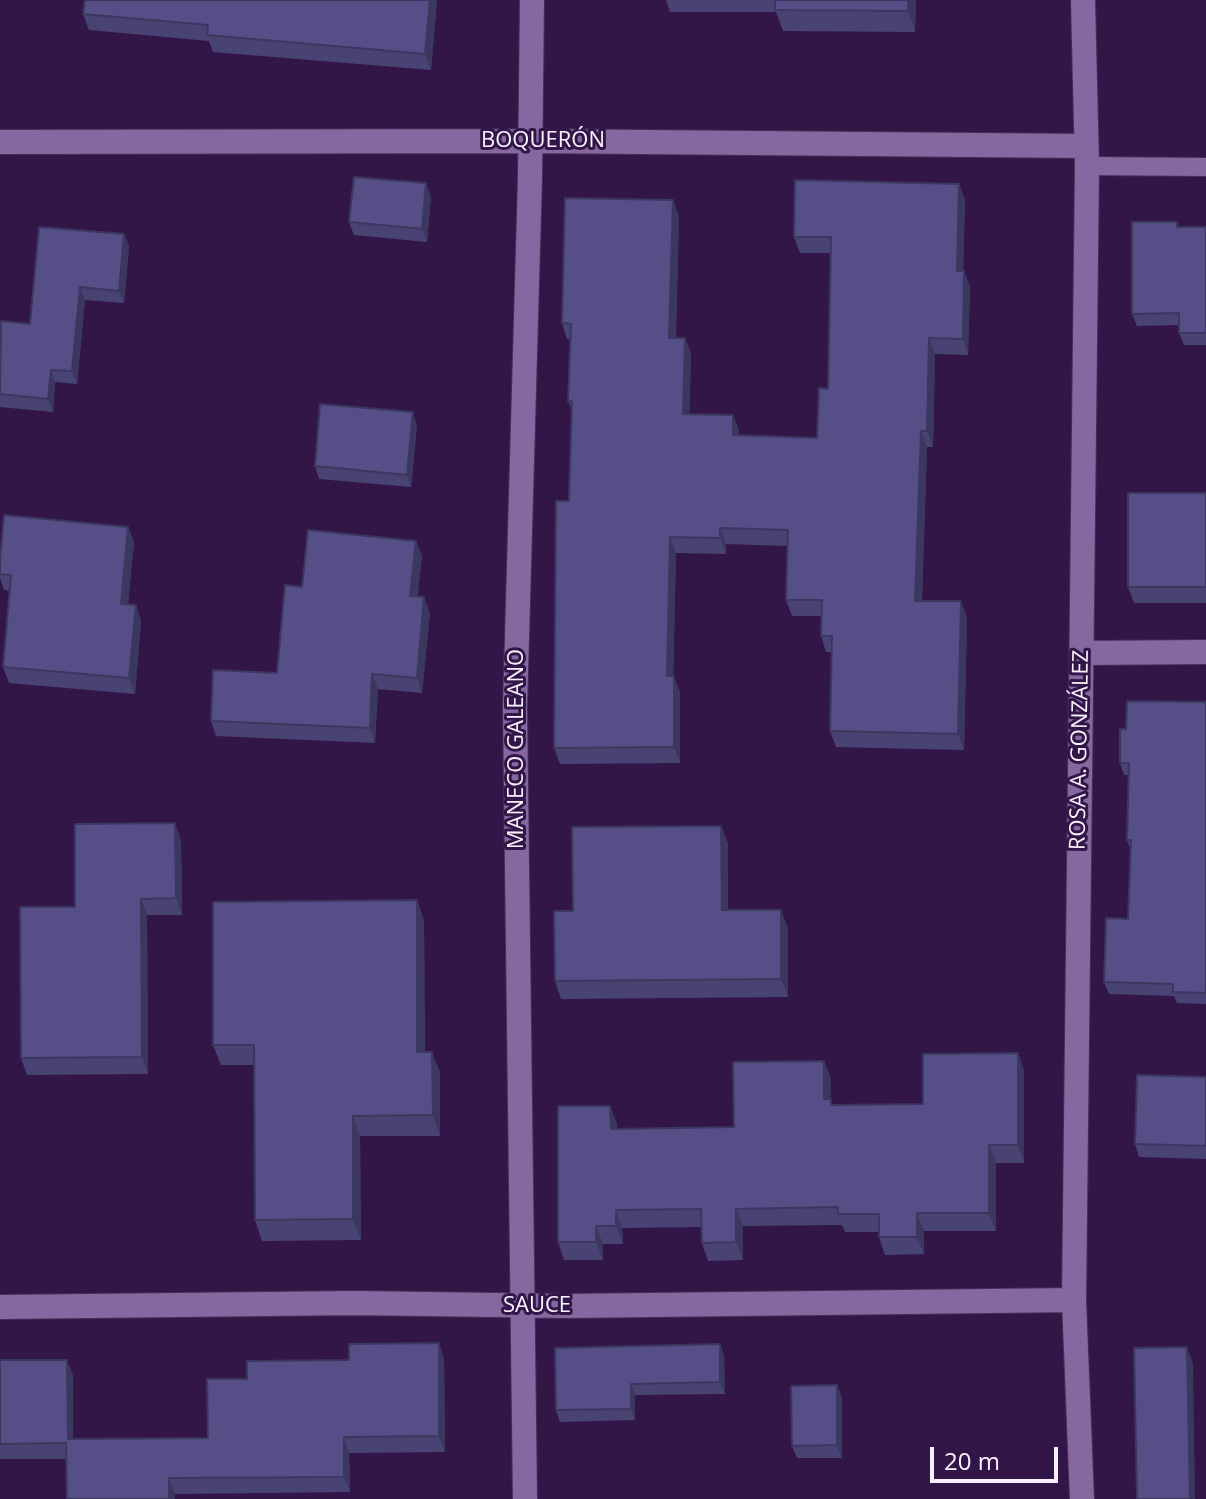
<!DOCTYPE html>
<html>
<head>
<meta charset="utf-8">
<style>
	body { margin:0 }
	#map { position:relative; width:1206px; height:1499px; overflow:hidden; background:#331648; font-family:"Open Sans",sans-serif }
	canvas { display:block }
	.scale { position:absolute; left:930px; top:1447px; width:128px; height:36px; box-sizing:border-box; border:4px solid #f8f2fe; border-top:0; padding-left:10px; font-size:24px; line-height:28px; white-space:nowrap; color:#f8f2fe; -webkit-text-stroke:6px #331648; paint-order:stroke }
</style>
</head>
<body>
<div id="map">
<canvas width="1206" height="1499"></canvas>
<div class="scale">20 m</div>
</div>
<script>
const c = document.querySelector('canvas').getContext('2d');
c.lineJoin = 'round';
const poly = rows => new Path2D(rows.map(r => 'M' + r).join(''));
function stroke(path, color, width, dash) { c.strokeStyle = color; c.lineWidth = width; c.lineCap = dash ? 'butt' : 'round'; c.setLineDash(dash || []); c.stroke(path); }
function fill(path, color) { c.fillStyle = color; c.fill(path, 'evenodd'); }
function write(font, color, halo, rows, align = 'center') {
  c.font = font + ' "Open Sans",sans-serif'; c.lineWidth = 6; c.setLineDash([]); c.textBaseline = 'middle'; c.strokeStyle = halo; c.fillStyle = color; for (const [text, x, y, turn = 0] of rows) {
    c.save(); c.translate(x, y); c.rotate((+turn || 0) * Math.PI / 180); c.textAlign = isNaN(turn) ? turn : align; if (halo) c.strokeText(text, 0, 0); c.fillText(text, 0, 0); c.restore();
  }
}
const service = poly([
	[1087,166,1206,167]
]);
const minor = poly([
	[0,142,531,141,1086,146],
	[1082,653,1206,652],
	[0,1307,355,1303,566,1306,1074,1300],
	[525,1499,515,707,530,177,532,0],
	[1082,1499,1074,1300,1087,166,1083,0]
]);
const wall = poly([
	[437,0,431,70,213,52,209,41,89,30,83,14],
	[666,0,916,0,915,32,783,31,776,12,670,12],
	[959,184,965,200,963,271,964,271,970,287,968,355,935,354,933,447,927,447,922,601,967,618,964,750,836,747,830,731,832,652,826,652,821,636,821,616,792,616,786,600,787,546,726,544,726,554,676,553,673,676,680,692,680,763,560,764,554,748,569,501,572,410,568,401,571,340,567,339,562,323,679,216,676,338,685,338,691,354,689,414,733,415,739,431,739,435,817,438,828,389,831,253,800,253,794,237],
	[431,196,427,242,354,235,349,222],
	[1177,222,1179,227,1206,227,1206,345,1184,345,1179,333,1179,325,1137,326,1132,314],
	[124,234,129,247,124,303,85,300,77,384,55,382,53,412,0,407,0,328,30,324],
	[417,425,411,487,319,479,315,466],
	[1206,493,1206,603,1134,603,1128,587],
	[128,527,134,542,128,604,136,605,141,621,135,694,9,683,3,667,10,591,4,590,0,578,0,560],
	[416,541,422,556,417,597,430,613,422,693,378,689,375,743,216,736,211,721,277,673,302,587],
	[1206,702,1206,1004,1177,1003,1174,996,1109,994,1104,982,1128,919,1131,851,1127,840,1129,775,1124,775,1120,763,1126,729],
	[721,826,728,844,728,910,788,928,788,997,561,999,555,981,573,911],
	[181,840,182,915,147,915,148,1074,27,1075,21,1058,75,907],
	[417,900,424,921,425,1052,440,1072,440,1136,360,1136,361,1240,262,1241,255,1220,254,1065,221,1065,213,1045],
	[1018,1053,1024,1071,1024,1163,996,1163,996,1231,924,1231,924,1254,885,1255,879,1237,879,1232,845,1232,842,1225,743,1226,743,1260,708,1261,702,1243,702,1227,622,1228,623,1244,603,1244,603,1260,564,1260,558,1242,610,1106,617,1124,617,1129,734,1127,824,1061,831,1079,830,1099,833,1105,923,1104],
	[1206,1077,1206,1159,1139,1157,1135,1144],
	[555,1348,724,1355,725,1394,635,1395,635,1420,560,1422,556,1410],
	[444,1358,445,1452,349,1453,350,1492,175,1494,175,1499,67,1499,67,1459,0,1459,0,1360,73,1375,73,1439,208,1438,247,1379,349,1360],
	[837,1385,842,1398,842,1458,797,1458,792,1446]
]);
const shadedWall = poly([
	[430,0,437,0,431,70,425,54],
	[908,0,916,0,915,32,908,11],
	[426,183,431,196,427,242,422,229],
	[959,184,965,200,963,287,957,271],
	[673,200,679,216,675,354,669,338],
	[124,234,129,247,124,303,119,291],
	[964,271,970,287,968,355,963,339],
	[80,287,85,300,77,384,72,371],
	[685,338,691,354,689,430,683,414],
	[929,338,935,354,933,447,927,431],
	[51,370,55,382,53,412,48,399],
	[413,412,417,425,411,487,407,475],
	[733,415,739,431,738,451,733,435],
	[921,431,927,447,921,617,915,601],
	[128,527,134,542,126,620,121,604],
	[720,528,726,544,726,554,720,538],
	[670,537,676,553,673,692,667,676],
	[416,541,422,556,416,611,410,596],
	[424,597,430,613,422,693,417,678],
	[961,601,967,618,964,750,958,734],
	[136,605,141,621,135,694,129,678],
	[372,674,378,689,375,743,370,728],
	[674,676,680,692,680,763,674,747],
	[175,823,181,840,182,915,176,898],
	[721,826,728,844,728,928,722,910],
	[141,899,147,915,148,1074,142,1057],
	[417,900,424,921,425,1072,417,1052],
	[781,910,788,928,788,997,781,979],
	[432,1052,440,1072,440,1136,433,1115],
	[1018,1053,1024,1071,1024,1163,1018,1145],
	[824,1061,831,1079,830,1117,824,1099],
	[610,1106,617,1124,617,1146,611,1129],
	[353,1116,360,1136,361,1240,353,1219],
	[989,1145,996,1163,996,1231,989,1213],
	[736,1209,743,1226,743,1260,736,1242],
	[616,1210,622,1228,623,1244,616,1226],
	[917,1213,924,1231,924,1254,917,1237],
	[596,1226,603,1244,603,1260,596,1242],
	[439,1343,444,1358,445,1452,439,1436],
	[720,1344,724,1355,725,1394,720,1382],
	[1187,1347,1193,1363,1195,1499,1190,1499],
	[67,1360,73,1375,73,1455,68,1439],
	[631,1384,635,1395,635,1420,631,1409],
	[837,1385,842,1398,842,1458,837,1445],
	[344,1437,349,1453,350,1492,344,1477],
	[169,1478,175,1494,175,1499,169,1499]
]);
const building = poly([
	[85,0,430,0,425,54,207,35,208,25,83,14,85,0],
	[775,0,908,0,908,11,775,10,775,0],
	[354,177,426,183,422,229,349,222,354,177],
	[795,180,959,184,957,271,964,271,963,339,929,338,927,431,921,431,915,601,961,601,958,734,830,731,832,636,821,636,822,600,786,600,788,530,720,528,720,538,670,537,667,676,674,676,674,747,554,748,556,501,569,501,572,401,568,401,571,324,562,323,565,198,673,200,669,338,685,338,683,414,733,415,733,435,817,438,819,388,828,389,831,237,794,237,795,180],
	[1132,222,1177,222,1177,227,1206,227,1206,333,1179,333,1179,313,1132,314,1132,222],
	[39,227,124,234,119,291,80,287,72,371,51,370,48,399,0,394,1,321,30,324,39,227],
	[320,404,413,412,407,475,315,466,320,404],
	[1128,493,1206,493,1206,587,1128,587,1128,493],
	[4,515,128,527,121,604,136,605,129,678,3,667,11,575,0,574,0,560,4,515],
	[308,530,416,541,410,596,424,597,417,678,372,674,370,728,211,721,213,670,277,673,285,585,302,587,308,530],
	[1127,701,1206,702,1206,993,1173,992,1173,984,1104,982,1106,918,1128,919,1131,840,1127,840,1129,763,1120,763,1120,729,1126,729,1127,701],
	[175,823,176,898,141,899,142,1057,21,1058,20,907,75,907,75,824,175,823],
	[721,826,722,910,781,910,781,979,555,981,554,911,573,911,572,827,721,826],
	[417,900,417,1052,432,1052,433,1115,353,1116,353,1219,255,1220,254,1045,213,1045,213,902,417,900],
	[1018,1053,1018,1145,989,1145,989,1213,917,1213,917,1237,879,1237,879,1214,838,1214,838,1207,736,1209,736,1242,702,1243,701,1209,616,1210,616,1226,596,1226,596,1242,558,1242,558,1106,610,1106,611,1129,734,1127,733,1062,824,1061,824,1099,831,1099,831,1105,923,1104,923,1054,1018,1053],
	[1137,1075,1206,1077,1206,1146,1135,1144,1137,1075],
	[439,1343,439,1436,344,1437,344,1477,169,1478,169,1499,67,1499,66,1443,0,1444,0,1360,67,1360,68,1439,208,1438,207,1379,247,1379,247,1361,349,1360,349,1344,439,1343],
	[720,1344,720,1382,631,1384,631,1409,556,1410,555,1348,720,1344],
	[1187,1347,1190,1499,1137,1499,1134,1348,1187,1347],
	[837,1385,837,1445,792,1446,791,1386,837,1385]
]);
const streetNames = [
	["BOQUERÓN",543,141],
	["MANECO GALEANO",517,749,-90],
	["ROSA A. GONZÁLEZ",1080,750,-89],
	["SAUCE",537,1306]
];
stroke(service, '#473057', 20);
stroke(minor, '#473057', 26);
stroke(service, '#8668a1', 18);
stroke(minor, '#8668a1', 24);
fill(wall, '#494374');
fill(shadedWall, '#3c375e');
fill(building, '#554e87');
stroke(building, '#3c375e', 2);
write('22px', '#f8f2fe', '#331648', streetNames);
</script>
</body>
</html>
